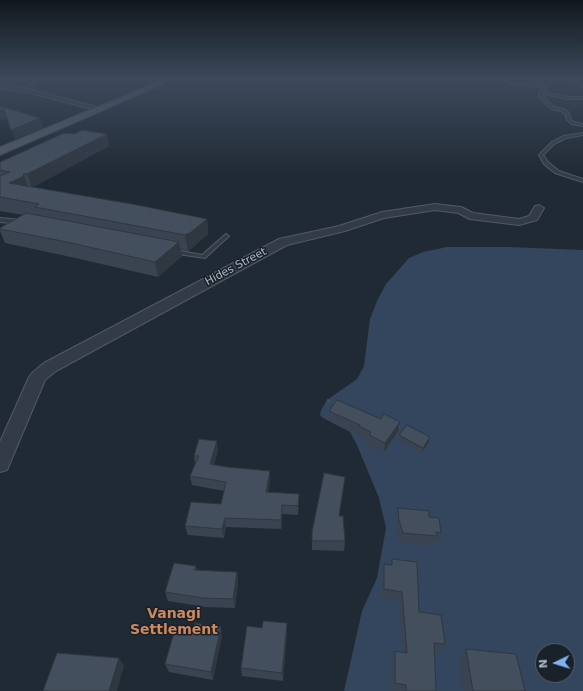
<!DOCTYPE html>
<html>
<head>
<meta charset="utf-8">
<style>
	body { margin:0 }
	#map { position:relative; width:583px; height:691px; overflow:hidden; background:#202a35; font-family:"DejaVu Sans",sans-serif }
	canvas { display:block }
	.north { position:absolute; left:535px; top:643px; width:40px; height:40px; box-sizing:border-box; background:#19212a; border:1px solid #545d67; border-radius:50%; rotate:266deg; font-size:11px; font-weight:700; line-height:16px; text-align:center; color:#adb6c3 }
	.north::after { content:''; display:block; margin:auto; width:14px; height:18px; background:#81b2f4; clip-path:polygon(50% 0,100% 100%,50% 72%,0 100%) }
</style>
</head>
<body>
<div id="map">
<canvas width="583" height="691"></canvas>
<div class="north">N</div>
</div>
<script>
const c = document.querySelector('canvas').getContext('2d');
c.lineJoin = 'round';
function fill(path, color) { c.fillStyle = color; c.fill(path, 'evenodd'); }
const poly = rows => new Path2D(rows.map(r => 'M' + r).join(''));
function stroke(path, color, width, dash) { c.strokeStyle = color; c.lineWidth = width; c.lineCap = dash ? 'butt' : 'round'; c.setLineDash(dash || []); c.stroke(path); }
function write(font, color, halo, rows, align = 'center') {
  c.font = font + ' "DejaVu Sans",sans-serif'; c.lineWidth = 3; c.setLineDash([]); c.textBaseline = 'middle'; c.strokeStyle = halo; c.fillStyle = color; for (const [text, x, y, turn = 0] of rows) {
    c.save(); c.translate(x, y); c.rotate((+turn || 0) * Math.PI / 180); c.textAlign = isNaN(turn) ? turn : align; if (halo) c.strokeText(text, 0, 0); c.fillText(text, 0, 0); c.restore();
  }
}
const water = poly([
	[447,247,508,247,583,250,583,691,344,691,362,611,377,578,386,528,379,498,357,445,350,432,323,418,320,415,321,410,327,400,357,379,364,366,370,319,377,301,386,284,409,258,423,252],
	[543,651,567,651,567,675,543,675]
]);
const path = poly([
	[327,400,336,404],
	[397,426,407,430]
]);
const service = poly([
	[34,79,36,79,32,85,30,85,34,79],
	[501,79,504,79,511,83,543,85,546,87,544,92,568,97,583,97,583,99,568,99,543,94,543,96,554,107,563,109,568,112,571,120,574,122,583,124,583,126,572,124,567,120,565,114,561,111,552,109,547,105,539,96,540,93,539,92,542,87,510,85,501,79],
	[562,79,576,81,583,86,583,88,574,83,562,79],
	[583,133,583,135,566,138,554,144,543,155,548,162,559,171,583,179,583,182,555,173,544,164,539,155,552,142,564,136,583,133],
	[0,218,23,220,26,222,23,224,0,222,0,218],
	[226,234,229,236,228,237,205,258,171,253,168,251,171,249,202,255,226,234]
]);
const minor = poly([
	[0,85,26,88,104,109,100,111,26,92,0,89,0,85],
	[435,204,461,207,473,213,519,219,529,216,535,206,539,205,544,208,537,220,519,225,470,219,458,213,435,210,384,218,345,231,287,245,56,371,45,380,7,470,0,472,0,442,29,377,32,373,44,363,279,239,339,226,382,212,435,204]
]);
const primary = poly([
	[165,79,175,79,0,155,0,147,165,79]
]);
const wall = poly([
	[109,146,33,187,207,219,208,234,192,248,188,251,180,249,182,256,158,277,71,257,5,243,0,231,0,228,23,215,0,211,0,162],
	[329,411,398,431,384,452,368,444,368,441,358,435,358,434,328,420],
	[399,435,429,442,421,453,398,440],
	[218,450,214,465,270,480,268,493,299,494,298,515,282,514,281,529,226,527,224,538,188,535,185,526,221,504,224,491,192,485,190,476,195,463,194,456],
	[398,508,429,517,441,533,438,543,435,542,433,546,401,542,397,530,396,518],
	[340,516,345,541,344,551,312,550,312,532],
	[392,559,419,612,445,644,441,652,434,652,436,691,392,691,392,659,395,651,403,652,399,601,382,598,382,574,384,564,391,565],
	[196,566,197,571,237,572,238,581,235,608,206,607,168,601,165,592],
	[287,632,283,681,242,676,241,668],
	[222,636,213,680,169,672,165,664],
	[466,649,525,691,463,691,459,662]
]);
const shadedWall = poly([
	[4,109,8,118,0,121,0,111],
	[40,118,43,128,15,139,11,130],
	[107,134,109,146,32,188,27,174],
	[24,176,29,189,9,183],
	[207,219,208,234,192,248,188,251,185,235],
	[179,242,182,256,158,277,155,262],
	[400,422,398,431,384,452,385,443],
	[430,437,429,442,421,453,423,448],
	[217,441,218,450,212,473,210,464],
	[270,471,270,480,267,502,266,492],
	[282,505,282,514,281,529,281,520],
	[225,518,226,527,224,538,222,529],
	[237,572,238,581,235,608,233,599],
	[287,623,287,632,283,681,282,673],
	[221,627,222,636,213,680,211,672],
	[119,658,124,666,117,691,109,691]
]);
const building = poly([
	[0,106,40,118,11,130,4,109,0,111,0,106],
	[82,130,107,134,27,174,23,174,24,176,9,183,132,204,207,219,190,233,185,235,35,207,39,204,0,197,0,176,10,172,0,170,0,162,64,133,74,134,82,130],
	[26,213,179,242,155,262,67,242,0,229,0,228,26,213],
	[337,400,381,419,384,414,400,422,385,443,369,435,371,432,359,426,360,425,329,411,337,400],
	[407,425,430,437,423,448,399,435,407,425],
	[199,439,217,441,210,464,227,467,270,471,266,492,299,494,298,506,282,505,281,520,225,518,222,529,185,526,191,502,221,504,226,482,190,476,199,456,194,456,199,439],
	[324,473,345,477,339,516,343,516,345,541,312,541,312,532,324,473],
	[398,508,429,511,429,517,439,518,441,533,436,532,437,536,403,533,399,520,398,508],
	[392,559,417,562,419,612,441,615,445,644,434,643,436,691,406,691,406,685,395,683,395,651,407,653,402,592,384,589,384,564,392,565,392,559],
	[174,563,196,566,194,570,237,572,233,599,203,598,165,592,174,563],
	[263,621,287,623,282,673,241,668,247,626,262,628,263,621],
	[195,623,221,627,211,672,165,664,175,629,193,631,195,623],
	[466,649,516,654,525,691,473,691,466,649],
	[57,653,119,658,109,691,43,691,57,653]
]);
const streetNames = [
	["Hides Street",236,267,-28]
];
const nearNeighbourhoodnames = [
	["Vanagi",174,614],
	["Settlement",174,630]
];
fill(water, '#33465d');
stroke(service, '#515964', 2);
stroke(minor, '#515964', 2);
stroke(primary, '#3d4550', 2);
stroke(path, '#3f5254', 3, [3.5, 3.5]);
fill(service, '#333c46');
fill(minor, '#333c46');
fill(primary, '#515b66');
fill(wall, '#3a4450');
fill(shadedWall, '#2f3741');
fill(building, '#434f5d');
stroke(building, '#2f3741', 1);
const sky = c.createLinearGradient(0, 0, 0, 176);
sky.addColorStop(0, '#12171d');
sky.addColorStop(0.45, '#3c4a5c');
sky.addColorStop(1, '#3c4a5c00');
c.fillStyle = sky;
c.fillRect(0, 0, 583, 176);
write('11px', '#adb6c3', '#19212a', streetNames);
write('bold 14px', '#cf895c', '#19212a', nearNeighbourhoodnames);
</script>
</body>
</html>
